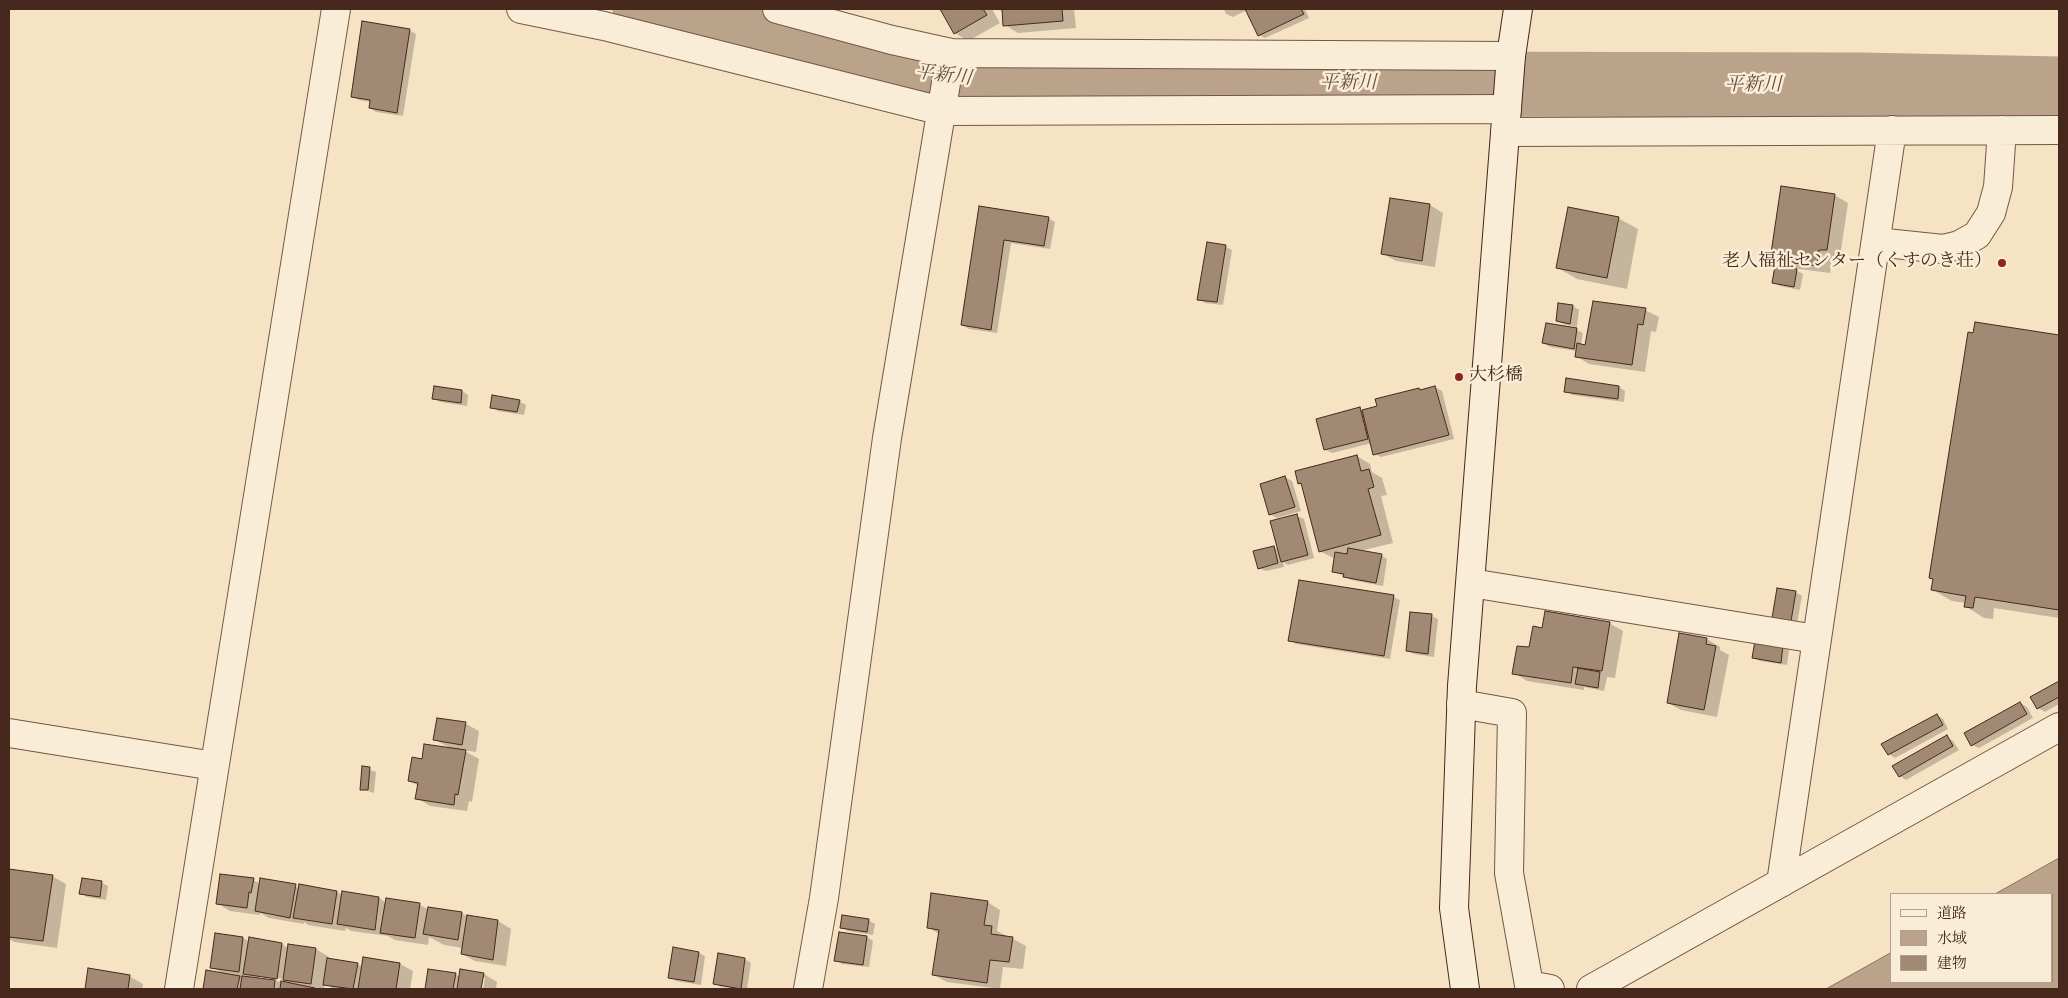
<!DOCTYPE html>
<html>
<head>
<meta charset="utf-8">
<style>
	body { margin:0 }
	#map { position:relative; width:2068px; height:998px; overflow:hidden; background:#f6e3c3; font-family:Vollkorn,"Noto Serif JP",serif }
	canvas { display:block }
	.frame { position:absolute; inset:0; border:10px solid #46281c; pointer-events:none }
	.legend { position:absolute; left:1890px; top:893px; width:162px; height:90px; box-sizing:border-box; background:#f9edd8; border:1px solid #b19e8d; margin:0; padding:6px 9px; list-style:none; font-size:15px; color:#46281c }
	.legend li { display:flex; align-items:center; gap:10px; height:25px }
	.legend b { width:25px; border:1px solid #b19e8d }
</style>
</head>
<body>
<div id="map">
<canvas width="2068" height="998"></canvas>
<div class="frame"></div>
<ul class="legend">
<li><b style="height:6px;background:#f9edd8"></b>道路</li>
<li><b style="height:14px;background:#baa38a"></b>水域</li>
<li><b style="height:14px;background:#a28973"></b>建物</li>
</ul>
</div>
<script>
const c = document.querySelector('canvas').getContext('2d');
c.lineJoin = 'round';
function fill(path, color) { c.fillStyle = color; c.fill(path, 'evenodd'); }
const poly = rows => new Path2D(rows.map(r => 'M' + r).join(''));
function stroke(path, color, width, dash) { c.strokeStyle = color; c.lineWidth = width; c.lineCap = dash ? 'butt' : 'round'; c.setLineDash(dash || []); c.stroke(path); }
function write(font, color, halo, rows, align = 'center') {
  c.font = font + ' Vollkorn,"Noto Serif JP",serif'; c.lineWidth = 5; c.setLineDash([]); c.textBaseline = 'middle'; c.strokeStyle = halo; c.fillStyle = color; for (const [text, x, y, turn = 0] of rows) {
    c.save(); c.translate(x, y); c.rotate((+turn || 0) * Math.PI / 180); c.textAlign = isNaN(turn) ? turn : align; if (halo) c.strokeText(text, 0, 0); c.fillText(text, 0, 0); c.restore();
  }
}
const water = poly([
	[2059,858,2059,989,1826,989,1892,952,1892,982,2052,982,2052,894,1995,894,2059,858]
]);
const shadow = poly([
	[942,9,992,9,1000,23,968,41,955,33],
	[997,9,1074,9,1076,28,1018,33,1005,25,1004,12],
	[1224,9,1305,9,1309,18,1265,38,1259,35,1247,10,1233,17,1226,14],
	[409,30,416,34,403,116,376,112,370,108,371,102,359,100,352,96],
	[1834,195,1848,203,1840,257,1832,256,1830,273,1792,268,1803,274,1800,290,1780,286,1774,283,1789,269,1771,259],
	[1391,199,1430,205,1443,213,1435,267,1396,261,1383,254],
	[980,208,1048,218,1055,222,1050,249,1011,243,997,333,969,329,962,325],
	[1618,218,1638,229,1627,289,1577,279,1558,268],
	[1208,243,1226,247,1232,250,1223,305,1205,303,1199,299],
	[1573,306,1579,310,1577,327,1563,324,1557,321],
	[1645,310,1659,317,1656,332,1651,331,1645,372,1589,364,1576,356,1577,351,1550,347,1543,343,1547,324,1577,330,1583,333,1581,345,1586,346],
	[1976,323,2059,336,2059,618,1994,608,1993,619,1984,618,1965,606,1966,603,1952,601,1933,590],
	[1567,380,1619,387,1625,391,1624,402,1572,395,1566,391],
	[435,387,462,391,468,395,467,406,440,402,434,398],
	[1435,387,1442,391,1454,439,1381,457,1375,454,1372,443,1332,453,1326,450,1360,409,1364,411,1378,407,1419,389,1422,391],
	[519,401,526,405,524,415,498,411,492,407],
	[1357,456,1370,464,1372,472,1382,478,1387,495,1381,496,1393,543,1360,551,1381,555,1387,559,1383,586,1351,580,1334,571,1335,558,1333,558,1320,551,1303,486,1299,483],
	[1285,477,1292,481,1301,511,1277,518,1270,514],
	[1297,516,1304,519,1314,558,1288,565,1283,562,1284,567,1266,571,1259,568,1274,547,1279,550],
	[1795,592,1802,596,1797,623,1780,621],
	[1393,597,1400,600,1390,659,1296,644,1290,640],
	[1431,616,1438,619,1434,657,1414,654,1408,651],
	[1609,623,1623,631,1615,678,1607,677,1604,691,1584,687,1584,690,1527,681,1514,673,1543,629],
	[1680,634,1707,639,1720,647,1720,650,1729,655,1717,717,1681,710,1668,703],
	[1783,647,1789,650,1787,665,1760,661,1754,658],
	[2059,682,2059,704,2045,712,2038,708,2032,698],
	[2020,703,2027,707,2033,718,1979,748,1972,745],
	[1937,715,1943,719,1948,729,1895,758,1889,754],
	[438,719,466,724,479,731,476,752,463,750,479,759,472,802,469,801,467,811,430,806,417,798,419,786,409,781,423,760,452,749,435,740],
	[1947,737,1953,741,1959,750,1906,780,1900,776],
	[363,768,376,772,374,793,362,789],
	[10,870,52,876,66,884,57,948,14,942,9,939],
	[83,879,102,883,108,886,106,900,87,897,80,893],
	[261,879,300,888,337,892,342,895,379,898,386,903,387,899,420,905,429,910,462,913,468,917,498,921,511,929,506,966,475,961,462,954,463,948,444,945,429,937,428,945,395,940,388,936,351,931,346,928,345,931,308,925,304,922,304,924,269,918,260,913,260,915,230,911,217,903,253,880,261,884],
	[987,902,1000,910,997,931,1005,935,1005,937,1013,939,1026,946,1023,969,1003,967,1000,989,947,982,934,975,939,934,928,927],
	[868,920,875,924,873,935,848,931,841,927],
	[216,934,243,938,250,942,250,939,282,944,288,948,316,949,329,957,329,959,357,964,363,967,364,958,400,964,413,971,410,989,334,989,325,984,324,988,329,989,204,989,207,972,224,974,211,967],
	[259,975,283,979,283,982,259,978],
	[867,937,873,941,869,967,842,964,836,960],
	[699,953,705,956,701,985,676,981,669,977],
	[719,955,745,959,751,963,747,989,721,987,714,983],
	[89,970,129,976,143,984,142,989,86,989],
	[429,970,455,974,460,977,484,974,497,982,496,989,483,989,485,978,482,978,480,989,426,989]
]);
const river = poly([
	[645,9,910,74,993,83,1861,85,2059,89]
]);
const building = poly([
	[940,9,983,9,987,15,954,34,940,9],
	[1002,9,1062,9,1063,21,1003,26,1002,9],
	[1245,9,1301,9,1304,14,1258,36,1245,9],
	[362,21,410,29,397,113,369,108,370,100,351,97,362,21],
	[1781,186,1835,194,1827,250,1819,250,1817,266,1770,260,1781,186],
	[1390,198,1430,204,1422,261,1381,254,1390,198],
	[979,206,1049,217,1044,246,1004,240,991,330,961,325,979,206],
	[1568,207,1619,217,1607,278,1556,268,1568,207],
	[1207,242,1226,245,1217,302,1197,300,1207,242],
	[1775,266,1797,269,1794,287,1772,283,1775,266],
	[1593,301,1646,308,1643,325,1638,324,1632,365,1575,357,1577,343,1585,345,1593,301],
	[1558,303,1573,305,1570,324,1556,321,1558,303],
	[1975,322,2059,335,2059,610,1975,597,1973,608,1964,607,1966,596,1931,590,1933,579,1929,578,1968,332,1973,333,1975,322],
	[1546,323,1577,328,1574,349,1542,343,1546,323],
	[1566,378,1619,386,1618,399,1564,392,1566,378],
	[434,386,462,390,461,403,432,399,434,386],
	[1435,386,1449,435,1373,455,1362,410,1377,406,1375,399,1419,388,1420,390,1435,386],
	[492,395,520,400,517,412,490,408,492,395],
	[1360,407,1368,439,1324,450,1316,419,1360,407],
	[1357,455,1361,471,1369,469,1374,487,1368,489,1381,535,1319,552,1301,483,1298,484,1295,471,1357,455],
	[1285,476,1295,507,1269,515,1260,484,1285,476],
	[1297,514,1308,555,1281,562,1270,521,1297,514],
	[1274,546,1278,563,1258,569,1253,551,1274,546],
	[1348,548,1382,554,1376,583,1343,577,1344,574,1332,572,1335,552,1347,554,1348,548],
	[1299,580,1394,595,1384,656,1288,641,1299,580],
	[1777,588,1796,591,1791,621,1772,618,1777,588],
	[1545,611,1610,622,1602,671,1573,667,1571,683,1512,674,1517,646,1529,647,1533,626,1542,628,1545,611],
	[1410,612,1432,614,1428,654,1406,651,1410,612],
	[1679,633,1707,638,1706,644,1716,646,1704,710,1667,703,1679,633],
	[1755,641,1783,645,1781,663,1752,658,1755,641],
	[1578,668,1600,672,1598,688,1575,684,1578,668],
	[2059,681,2059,697,2037,709,2030,697,2059,681],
	[2020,702,2027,714,1971,746,1964,733,2020,702],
	[1937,714,1943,725,1888,755,1881,744,1937,714],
	[437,718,466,722,462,745,433,740,437,718],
	[1947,735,1953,746,1899,777,1892,766,1947,735],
	[424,744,466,750,458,795,455,794,454,805,415,799,418,783,408,781,412,757,422,759,424,744],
	[362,766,370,767,368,790,360,790,362,766],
	[9,869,53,875,43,941,9,937,9,869],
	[220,874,254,878,251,893,249,892,247,908,216,904,220,874],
	[82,878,102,881,100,897,79,894,82,878],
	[260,878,296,884,290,918,255,911,260,878],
	[299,884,337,891,332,924,293,918,299,884],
	[342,891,379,897,375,930,337,924,342,891],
	[931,893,988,901,984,925,992,926,991,934,1013,937,1009,962,990,960,987,983,932,975,939,930,927,928,931,893],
	[386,898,420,903,415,938,380,933,386,898],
	[428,907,462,912,458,940,423,934,428,907],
	[467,915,498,920,493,960,461,954,467,915],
	[842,915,869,919,867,932,840,928,842,915],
	[839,932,867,936,863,965,834,961,839,932],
	[215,933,243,937,239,972,210,968,215,933],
	[249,937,282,943,277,979,243,974,249,937],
	[288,944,316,948,311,984,283,980,288,944],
	[673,947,699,952,694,982,668,978,673,947],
	[718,953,745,958,741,989,713,984,718,953],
	[363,957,400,963,396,989,358,989,363,957],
	[327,958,358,963,353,989,323,985,327,958],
	[88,968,130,975,128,989,85,989,88,968],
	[428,969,456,973,453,989,425,989,428,969],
	[460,969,484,973,481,989,457,989,460,969],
	[206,970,240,976,237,989,203,989,206,970],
	[242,976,275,980,274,989,240,989,242,976],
	[281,981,315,988,315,989,280,989,281,981]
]);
const street = poly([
	[521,9,604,26,942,111,1507,109],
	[777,9,892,40,951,53,1511,56],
	[1505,132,2059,130],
	[1876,242,1943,249,1959,245,1977,235,1991,213,1998,187,2002,130],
	[1471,583,1816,639],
	[1461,704,1512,713,1509,873,1529,985,1550,989],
	[9,733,214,766],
	[1781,883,1892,130],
	[179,989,336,9],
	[808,989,824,898,887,438,951,53],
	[1591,989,2059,727]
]);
const secondary = poly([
	[1465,989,1454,908,1462,686,1511,56,1518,9]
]);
const markers = [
	[2002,263,5,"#8f2418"],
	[1459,377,5,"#8f2418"]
];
const poiNames = [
	["老人福祉センター（くすのき荘）",1992,263],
	["大杉橋",1469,377,"left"]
];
const waterNames = [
	["平新川",943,77,7],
	["平新川",1348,85],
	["平新川",1753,87]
];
fill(water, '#baa38a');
stroke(water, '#8c725e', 1);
fill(shadow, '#0003');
stroke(river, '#baa38a', 65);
fill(building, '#a28973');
stroke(building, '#46281c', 1);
stroke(street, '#725746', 30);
stroke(secondary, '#46281c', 30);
stroke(street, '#f9edd8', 28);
stroke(secondary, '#f9edd8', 28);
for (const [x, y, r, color] of markers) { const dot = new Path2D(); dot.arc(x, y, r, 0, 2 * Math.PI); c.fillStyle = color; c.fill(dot); stroke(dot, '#f9edd8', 2); }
write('18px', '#46281c', '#f9edd8', poiNames, 'right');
write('italic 19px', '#694d3d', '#f9edd8', waterNames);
</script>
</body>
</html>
